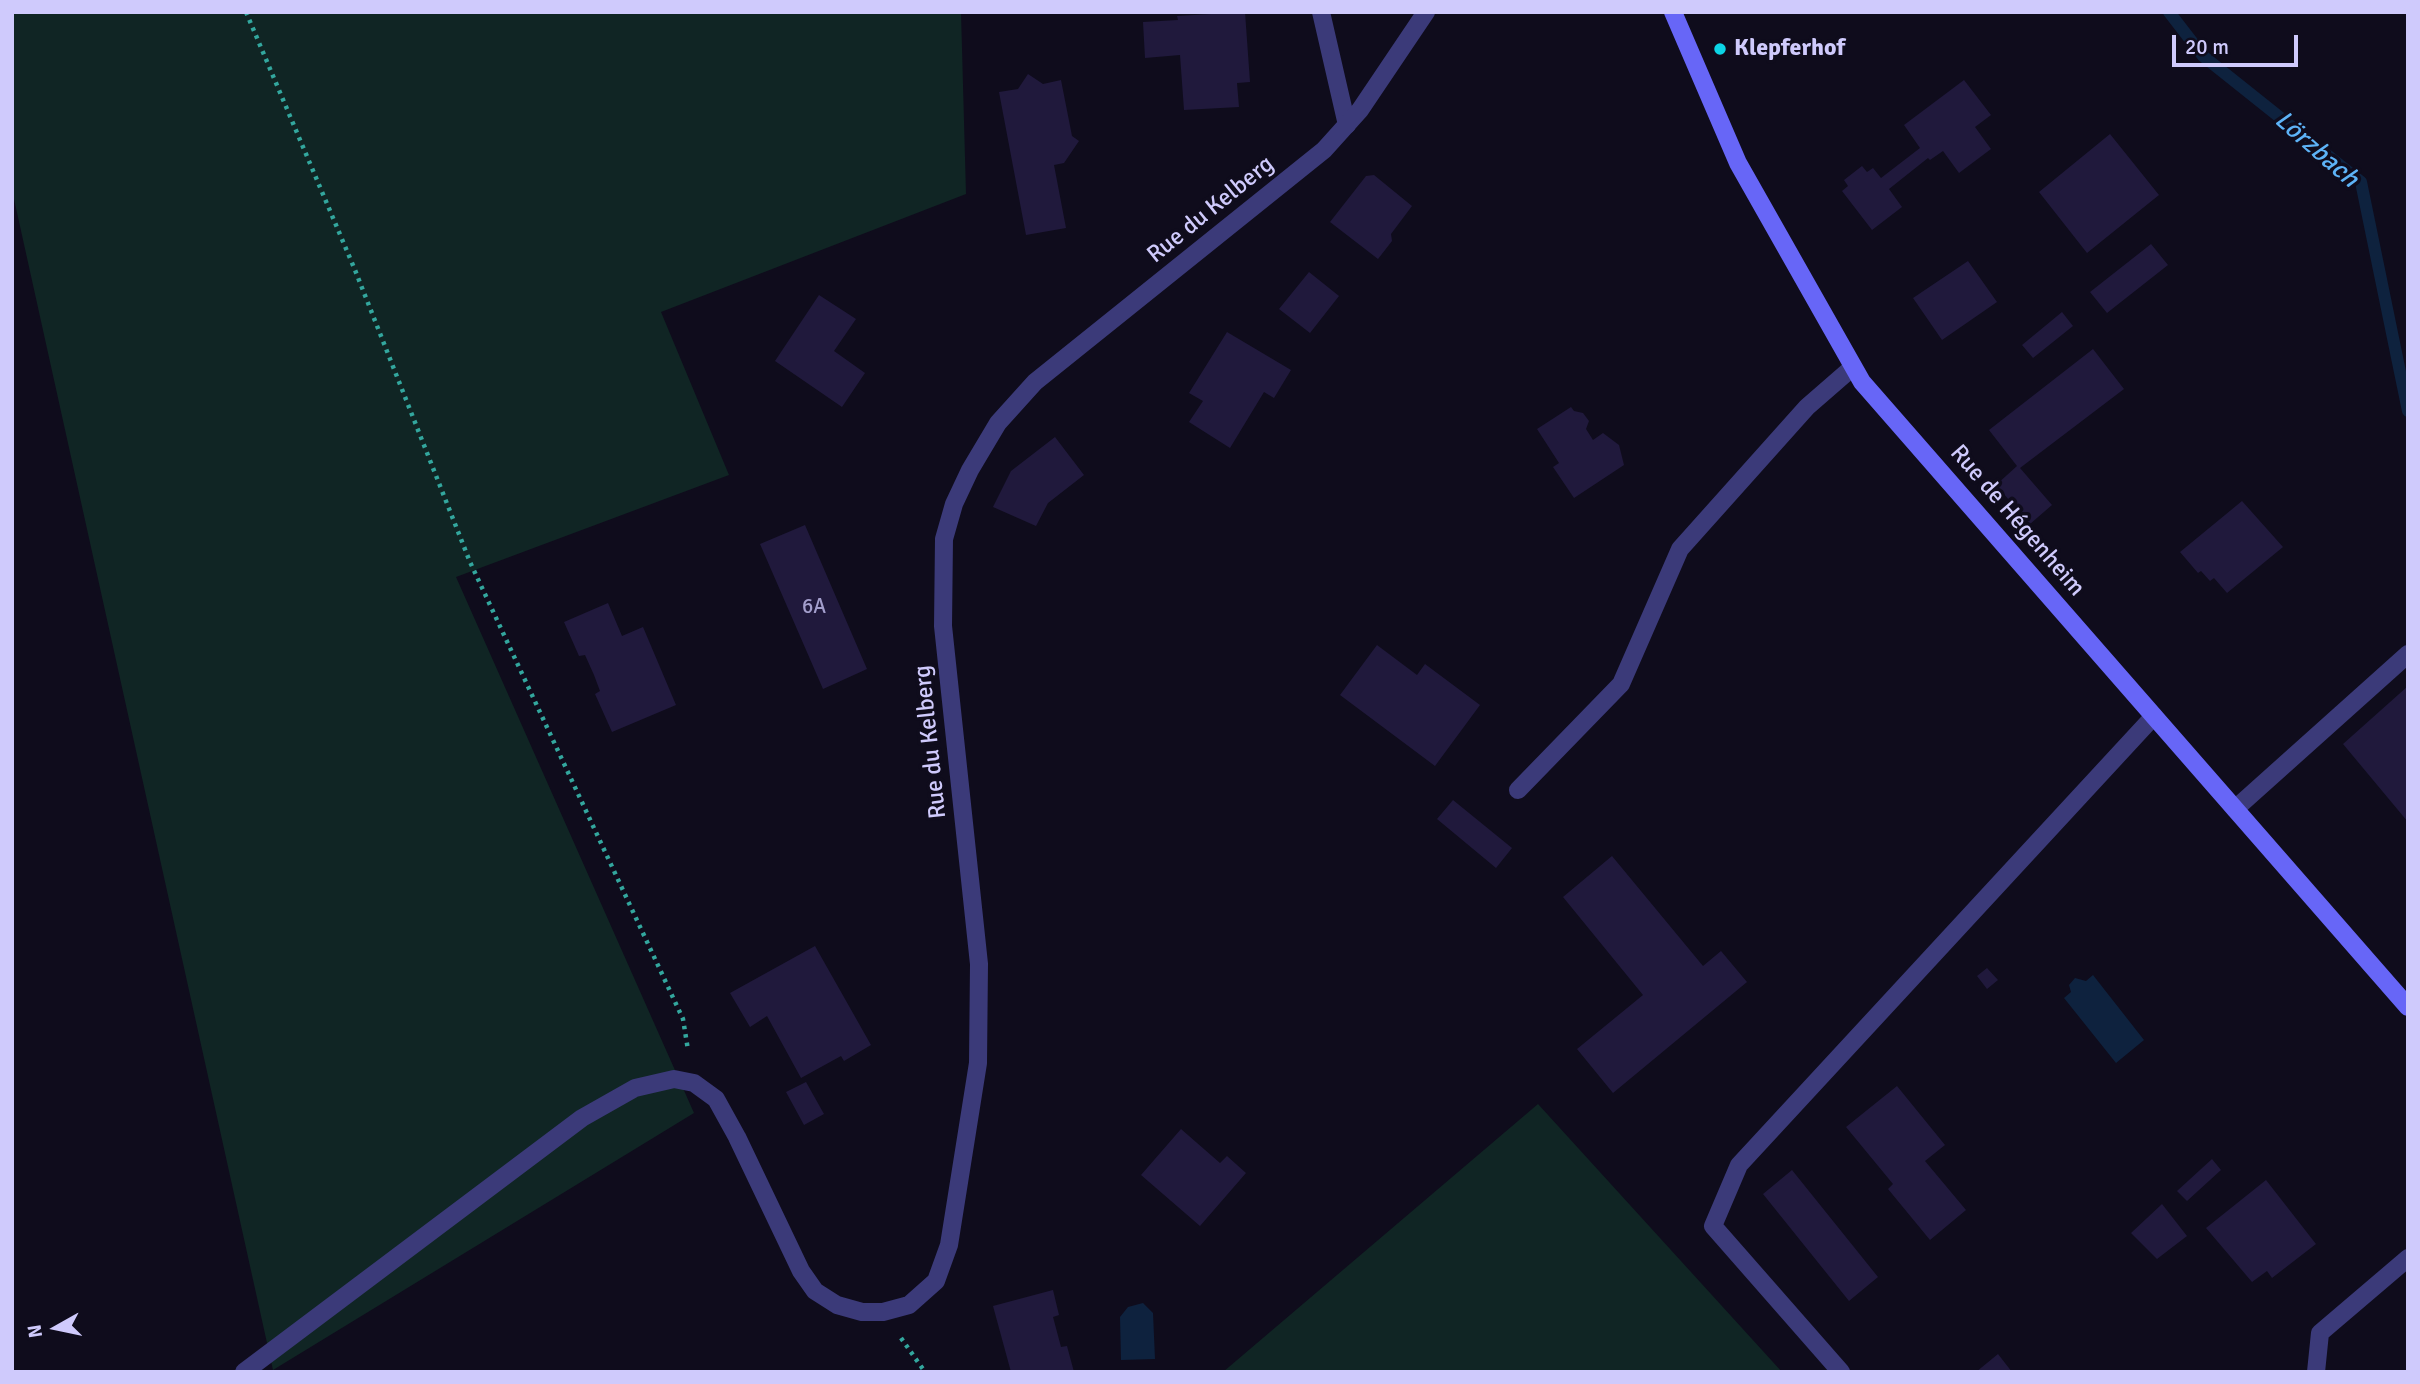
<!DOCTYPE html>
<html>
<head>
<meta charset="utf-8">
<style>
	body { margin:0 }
	#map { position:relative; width:2420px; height:1384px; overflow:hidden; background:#0f0c1c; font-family:Signika,sans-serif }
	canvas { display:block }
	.frame { position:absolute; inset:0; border:14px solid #cfcafc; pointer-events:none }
	.north { position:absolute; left:21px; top:1293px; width:70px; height:70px; -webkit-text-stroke:5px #0f0c1c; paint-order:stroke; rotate:261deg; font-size:19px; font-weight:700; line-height:28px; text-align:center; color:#cfcafc }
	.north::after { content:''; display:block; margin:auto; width:24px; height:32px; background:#cfcafc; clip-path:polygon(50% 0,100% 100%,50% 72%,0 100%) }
	.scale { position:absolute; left:2172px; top:35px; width:126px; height:32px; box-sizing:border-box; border:4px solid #cfcafc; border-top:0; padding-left:9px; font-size:21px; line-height:24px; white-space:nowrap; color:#cfcafc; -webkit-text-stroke:5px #0f0c1c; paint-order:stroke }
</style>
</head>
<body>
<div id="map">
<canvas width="2420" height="1384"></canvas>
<div class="frame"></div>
<div class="north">N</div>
<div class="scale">20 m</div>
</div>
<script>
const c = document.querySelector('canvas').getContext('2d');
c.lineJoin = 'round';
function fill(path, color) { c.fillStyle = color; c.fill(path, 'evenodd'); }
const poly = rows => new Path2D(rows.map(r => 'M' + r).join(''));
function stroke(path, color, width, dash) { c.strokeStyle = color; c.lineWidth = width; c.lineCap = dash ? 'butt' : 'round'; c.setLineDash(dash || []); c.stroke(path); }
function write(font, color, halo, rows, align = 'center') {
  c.font = font + ' Signika,sans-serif'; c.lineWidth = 7; c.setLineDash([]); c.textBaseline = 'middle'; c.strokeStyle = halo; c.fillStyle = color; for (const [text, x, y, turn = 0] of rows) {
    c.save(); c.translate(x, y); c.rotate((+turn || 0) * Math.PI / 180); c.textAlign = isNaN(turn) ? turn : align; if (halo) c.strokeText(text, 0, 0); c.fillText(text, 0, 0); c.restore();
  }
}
const green = poly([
	[12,12,961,12,966,194,661,312,729,475,456,577,694,1113,273,1370,12,190],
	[1538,1104,1782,1372,1223,1372]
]);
const water = poly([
	[2093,975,2144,1040,2116,1063,2064,998,2071,992,2069,985,2075,978,2086,981],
	[1143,1303,1153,1313,1155,1359,1121,1360,1120,1317,1128,1307]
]);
const stream = poly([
	[2169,12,2203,56,2361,182,2408,411]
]);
const building = poly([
	[1245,12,1250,82,1237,83,1239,107,1184,110,1180,55,1145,58,1143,22,1178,20,1177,16],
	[1028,74,1043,84,1061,80,1072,136,1079,141,1064,163,1054,165,1066,228,1026,235,999,92,1018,89],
	[1964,80,1991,115,1975,127,1991,149,1959,173,1943,151,1930,160,1928,158,1889,189,1902,207,1872,230,1842,191,1848,186,1844,180,1862,166,1867,172,1873,168,1881,178,1920,148,1904,125],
	[2110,134,2159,195,2087,253,2039,192],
	[1374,175,1412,206,1391,234,1392,241,1378,259,1330,222,1366,176],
	[2151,244,2168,265,2107,313,2090,292],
	[1968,261,1997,302,1942,340,1913,298],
	[1309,272,1339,296,1310,333,1279,309],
	[819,295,856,319,834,351,865,373,842,407,775,361],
	[2062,312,2073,326,2033,358,2022,345],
	[1227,332,1291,370,1274,398,1264,392,1230,448,1189,422,1203,401,1189,393],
	[2093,349,2124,389,2020,468,2052,505,2030,524,1996,485,2017,466,1989,430],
	[1571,407,1574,411,1583,413,1589,421,1586,429,1593,440,1603,433,1619,445,1624,465,1574,498,1553,467,1559,463,1537,429],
	[1055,437,1084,475,1048,503,1036,526,993,507,1011,471],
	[2242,501,2283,547,2227,593,2214,578,2210,581,2201,571,2198,573,2180,552],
	[805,525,867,669,823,689,760,544],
	[608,603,622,636,643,627,676,705,612,732,595,694,600,691,594,675,585,655,579,656,564,622],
	[1377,645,1417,675,1425,664,1480,705,1435,766,1340,695],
	[2408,686,2408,822,2343,744],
	[1453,800,1512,848,1496,868,1437,819],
	[1612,856,1703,966,1721,951,1747,982,1613,1093,1577,1049,1643,995,1563,897],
	[815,946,871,1045,844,1061,841,1056,801,1078,767,1016,750,1027,730,993],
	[1987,968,1998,980,1987,989,1977,976],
	[806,1082,824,1114,804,1125,786,1092],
	[1897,1086,1945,1145,1925,1161,1966,1210,1930,1240,1888,1189,1893,1184,1846,1127],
	[1181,1129,1220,1163,1227,1156,1246,1173,1200,1226,1141,1175],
	[2212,1159,2221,1170,2187,1201,2177,1191],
	[1792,1170,1878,1277,1849,1301,1763,1194],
	[2266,1180,2316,1244,2272,1278,2267,1271,2252,1282,2206,1228],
	[2162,1204,2187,1236,2157,1259,2131,1233],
	[1053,1290,1059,1315,1053,1317,1061,1347,1067,1346,1074,1372,1011,1372,993,1306],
	[1998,1354,2012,1372,1976,1372]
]);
const path = poly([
	[246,12,355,270,470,562,683,1019,688,1050],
	[901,1338,925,1372]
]);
const service = poly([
	[1321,12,1347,125],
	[1518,790,1621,684,1680,549,1807,407,1853,367],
	[2235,809,2408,654],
	[1841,1372,1713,1226,1739,1165,2154,716],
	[2316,1372,2320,1333,2408,1258]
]);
const minor = poly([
	[244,1372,582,1118,635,1088,674,1079,694,1083,716,1099,737,1137,801,1271,815,1291,837,1305,862,1312,883,1312,909,1305,936,1281,949,1245,978,1063,979,964,943,626,944,539,954,504,970,470,998,423,1035,382,1324,150,1360,110,1426,12]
]);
const secondary = poly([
	[1673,12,1738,163,1862,382,2408,1007]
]);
const markers = [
	[1720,49,7,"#0cd5e6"]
];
const numberNames = [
	["6A",814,607]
];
const poiNames = [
	["Klepferhof",1734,49]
];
const streetNames = [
	["Rue du Kelberg",1211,210,-39],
	["Rue de Hégenheim",2017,521,49],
	["Rue du Kelberg",931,742,-96]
];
const waterNames = [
	["Lörzbach",2316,150,41]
];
fill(green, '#102524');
fill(water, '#0e223e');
stroke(stream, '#0e223e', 12);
fill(building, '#20193c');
stroke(path, '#33a79e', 4.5, [3.5, 5]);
stroke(service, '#3b3a79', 18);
stroke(minor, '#3b3a79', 18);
stroke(secondary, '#6766f7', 18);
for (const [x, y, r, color] of markers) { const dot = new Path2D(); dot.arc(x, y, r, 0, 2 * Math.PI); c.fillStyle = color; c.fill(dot); stroke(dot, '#0f0c1c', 2.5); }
write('21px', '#a39ecc', null, numberNames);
write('bold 24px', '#cfcafc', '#0f0c1c', poiNames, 'left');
write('24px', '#cfcafc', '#0f0c1c', streetNames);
write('italic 26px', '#5db3f7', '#0f0c1c', waterNames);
</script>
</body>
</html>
